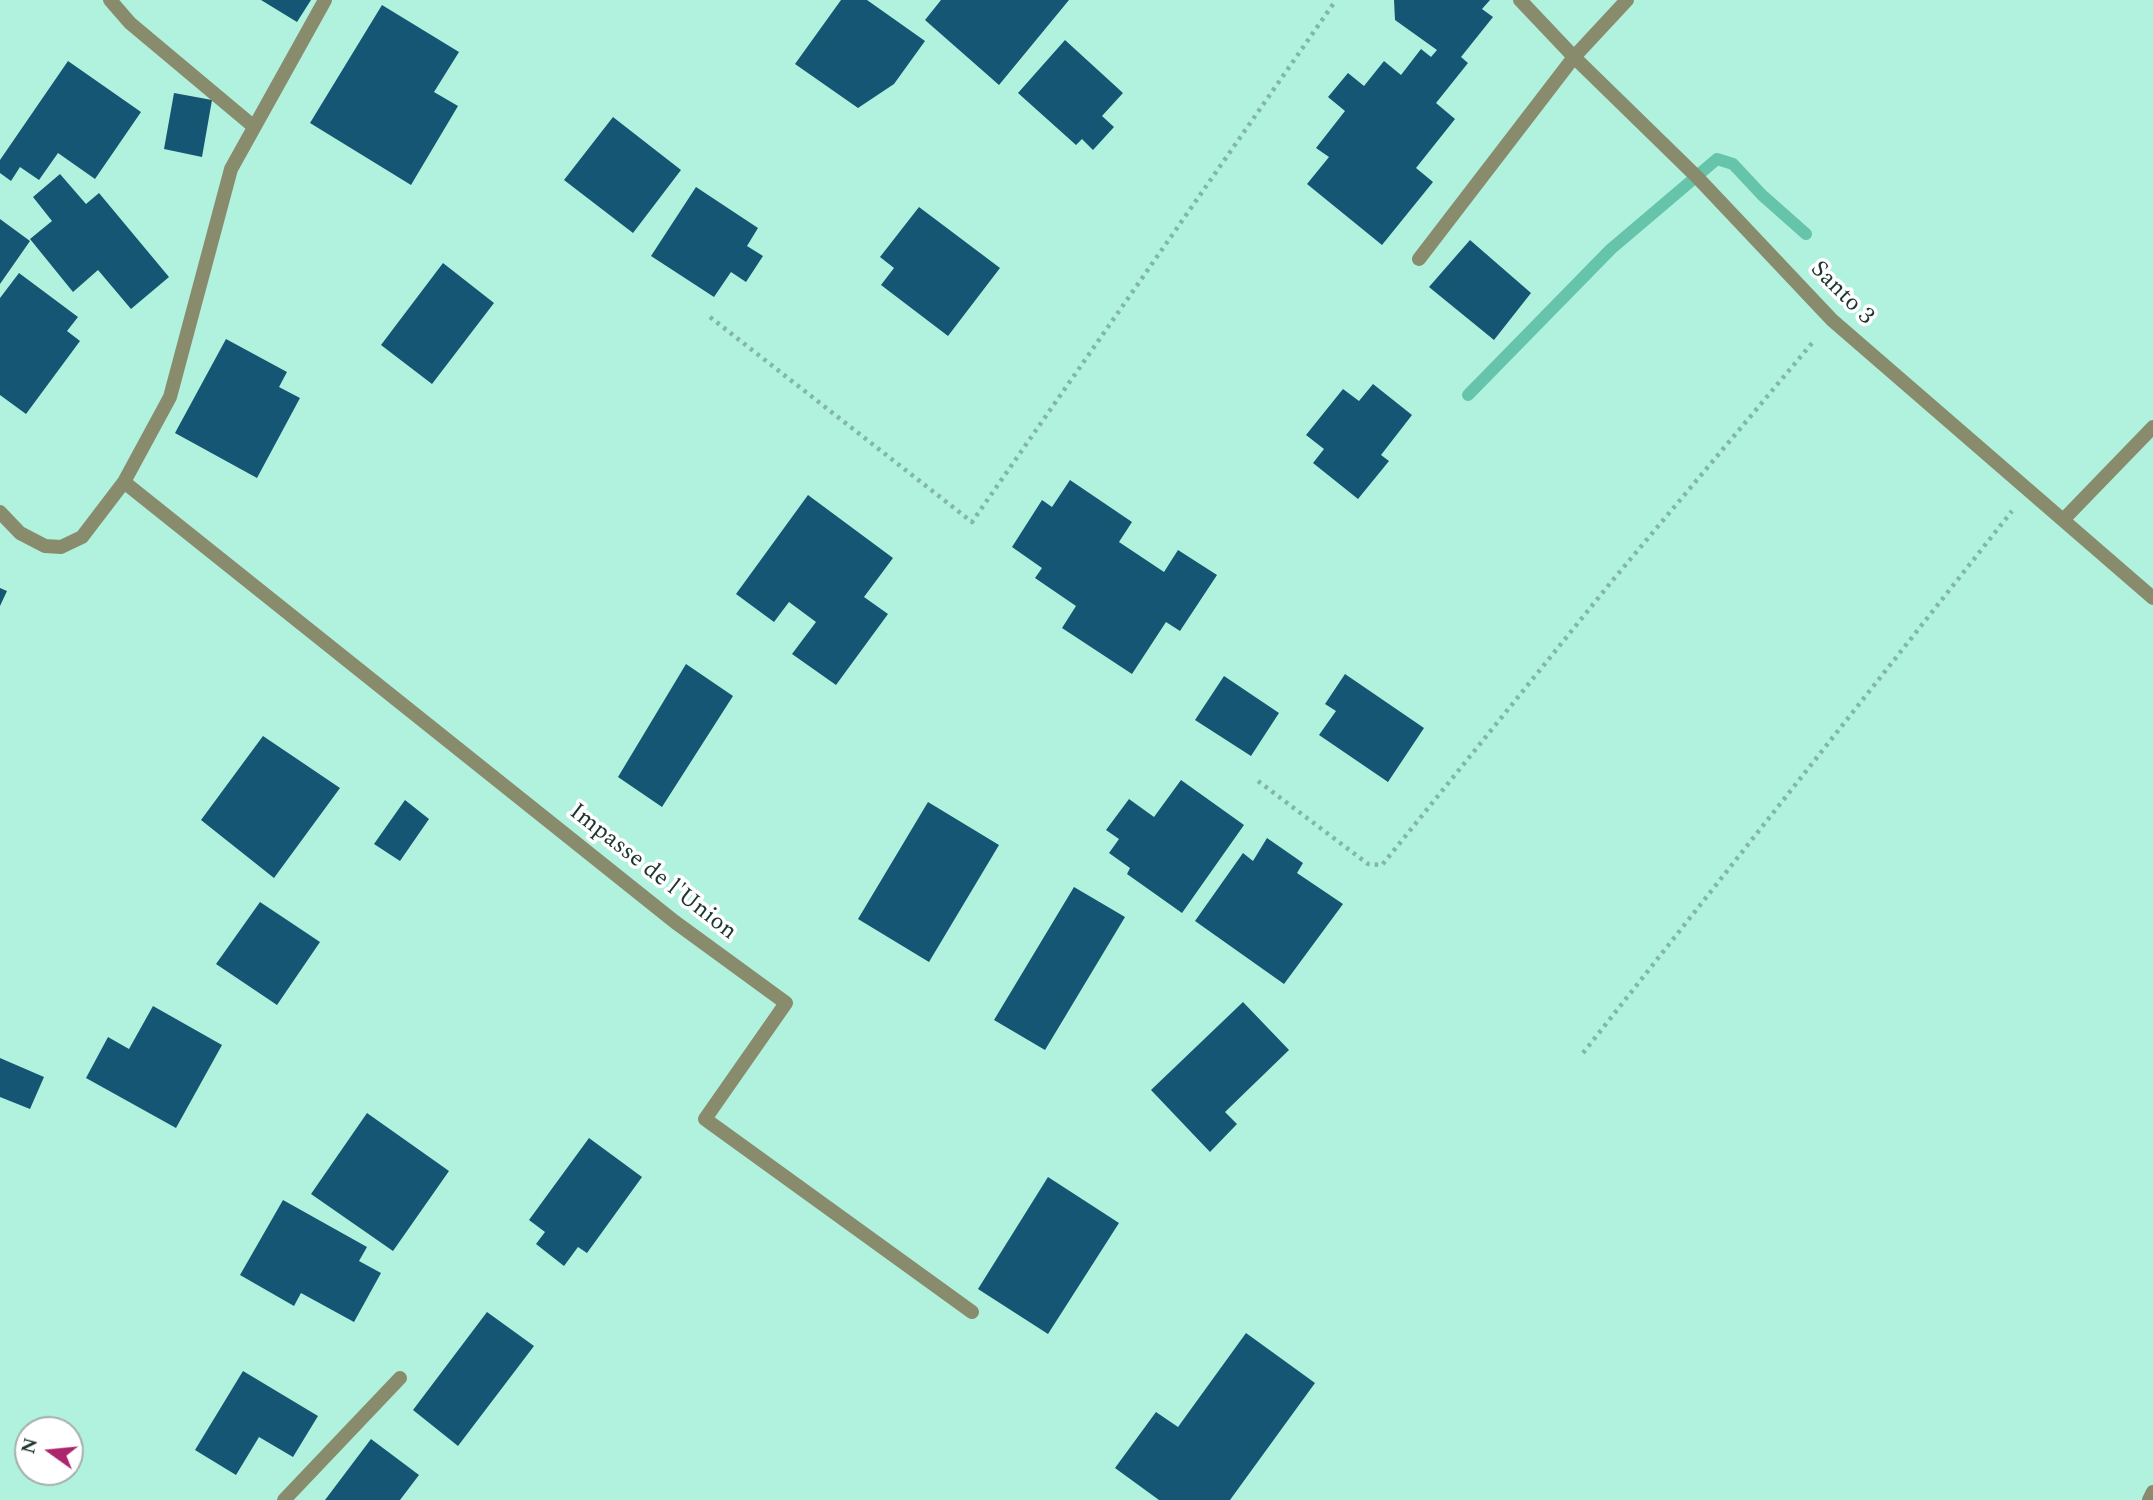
<!DOCTYPE html>
<html>
<head>
<meta charset="utf-8">
<style>
	body { margin:0 }
	#map { position:relative; width:2153px; height:1500px; overflow:hidden; background:#b1f2de; font-family:Spectral,serif }
	canvas { display:block }
	.north { position:absolute; left:14px; top:1416px; width:70px; height:70px; box-sizing:border-box; background:#fff; border:2px solid #a5afac; border-radius:50%; rotate:285deg; font-size:19px; font-weight:700; line-height:28px; text-align:center; color:#1d3730 }
	.north::after { content:''; display:block; margin:auto; width:24px; height:32px; background:#ac266e; clip-path:polygon(50% 0,100% 100%,50% 72%,0 100%) }
</style>
</head>
<body>
<div id="map">
<canvas width="2153" height="1500"></canvas>
<div class="north">N</div>
</div>
<script>
const c = document.querySelector('canvas').getContext('2d');
c.lineJoin = 'round';
const poly = rows => new Path2D(rows.map(r => 'M' + r).join(''));
function stroke(path, color, width, dash) { c.strokeStyle = color; c.lineWidth = width; c.lineCap = dash ? 'butt' : 'round'; c.setLineDash(dash || []); c.stroke(path); }
function fill(path, color) { c.fillStyle = color; c.fill(path, 'evenodd'); }
function write(font, color, halo, rows, align = 'center') {
  c.font = font + ' Spectral,serif'; c.lineWidth = 7; c.setLineDash([]); c.textBaseline = 'middle'; c.strokeStyle = halo; c.fillStyle = color; for (const [text, x, y, turn = 0] of rows) {
    c.save(); c.translate(x, y); c.rotate((+turn || 0) * Math.PI / 180); c.textAlign = isNaN(turn) ? turn : align; if (halo) c.strokeText(text, 0, 0); c.fillText(text, 0, 0); c.restore();
  }
}
const stream = poly([
	[1468,395,1611,249,1717,159,1733,164,1762,195,1806,234]
]);
const building = poly([
	[261,0,311,0,297,22],
	[841,0,867,0,925,41,894,84,858,108,795,64],
	[941,0,1069,0,999,85,925,20],
	[1394,0,1490,0,1482,9,1493,17,1461,57,1468,63,1436,103,1455,119,1416,168,1433,182,1382,245,1307,184,1329,157,1316,148,1345,111,1328,97,1348,73,1364,86,1384,61,1401,75,1421,49,1431,57,1437,50,1395,20],
	[382,5,459,52,434,92,458,106,411,185,310,123],
	[1065,40,1123,93,1102,116,1114,127,1093,150,1082,139,1076,145,1018,93],
	[68,61,141,112,95,179,58,153,39,180,20,167,11,181,0,173,0,160],
	[174,93,212,100,202,157,164,149],
	[613,117,681,170,633,233,564,180],
	[60,174,86,204,99,193,169,277,131,309,98,270,73,292,30,239,52,221,33,197],
	[696,187,758,228,747,246,763,256,746,282,731,272,714,297,651,256],
	[919,207,1000,268,948,336,881,285,894,268,880,257],
	[0,219,30,241,0,284],
	[1470,240,1531,293,1494,340,1429,287],
	[443,263,494,303,432,384,381,345],
	[19,273,78,317,67,331,80,341,26,414,0,395,0,298],
	[226,339,287,372,279,387,300,398,257,478,175,433],
	[1373,384,1412,415,1381,455,1389,461,1358,499,1313,463,1324,449,1306,435,1343,389,1359,401],
	[1070,480,1132,522,1119,542,1164,572,1178,550,1217,575,1180,631,1166,622,1132,674,1062,628,1076,606,1035,578,1042,568,1012,547,1042,500,1052,507],
	[808,495,893,558,864,597,888,614,836,685,792,654,816,622,789,602,774,622,736,594],
	[0,588,7,591,0,606],
	[686,664,733,696,662,807,618,777],
	[1345,674,1424,728,1388,782,1319,735,1336,711,1325,704],
	[1224,676,1279,713,1251,756,1195,720],
	[263,736,340,788,274,878,201,820],
	[1181,780,1244,825,1182,913,1127,874,1130,868,1109,853,1119,839,1106,830,1129,799,1154,817],
	[405,800,429,819,400,861,374,844],
	[928,802,999,845,929,962,858,919],
	[1267,838,1303,863,1297,873,1343,904,1284,984,1195,921,1243,853,1253,861],
	[1074,887,1125,917,1045,1050,994,1020],
	[260,902,320,942,277,1005,216,964],
	[1243,1002,1289,1050,1225,1112,1237,1124,1210,1152,1151,1090],
	[153,1006,222,1045,176,1128,86,1078,108,1037,129,1049],
	[0,1058,44,1077,30,1109,0,1097],
	[367,1113,449,1171,393,1251,311,1194],
	[589,1138,642,1177,587,1253,578,1247,564,1266,536,1244,545,1232,529,1220],
	[1048,1177,1119,1223,1048,1334,978,1289],
	[283,1200,367,1247,359,1261,381,1273,354,1322,301,1293,294,1306,240,1275],
	[487,1312,534,1346,458,1446,413,1410],
	[1246,1333,1315,1383,1230,1500,1159,1500,1115,1468,1156,1412,1178,1427],
	[243,1371,318,1416,293,1457,259,1437,236,1475,195,1450],
	[371,1439,419,1475,400,1500,325,1500]
]);
const path = poly([
	[710,317,972,522,1336,0],
	[1258,781,1368,864,1382,865,1612,581,1813,342],
	[1583,1053,2012,511]
]);
const street = poly([
	[110,0,130,23,253,126],
	[1520,0,1574,57,1697,177,1832,320,2153,598],
	[1419,259,1574,57,1627,0],
	[124,482,675,922,786,1003,705,1119,972,1312],
	[0,512,20,533,45,546,61,547,82,537,124,482,170,397,231,169,325,0],
	[2064,519,2153,427],
	[284,1500,400,1378],
	[2149,1500,2153,1492]
]);
const streetNames = [
	["Santo 3",1841,294,45],
	["Impasse de l'Union",652,873,38]
];
stroke(stream, '#65c4a9', 12);
fill(building, '#155674');
stroke(path, '#82b7a7', 4.5, [3.5, 5]);
stroke(street, '#888c6d', 14);
write('24px', '#1d3730', '#fff', streetNames);
</script>
</body>
</html>
